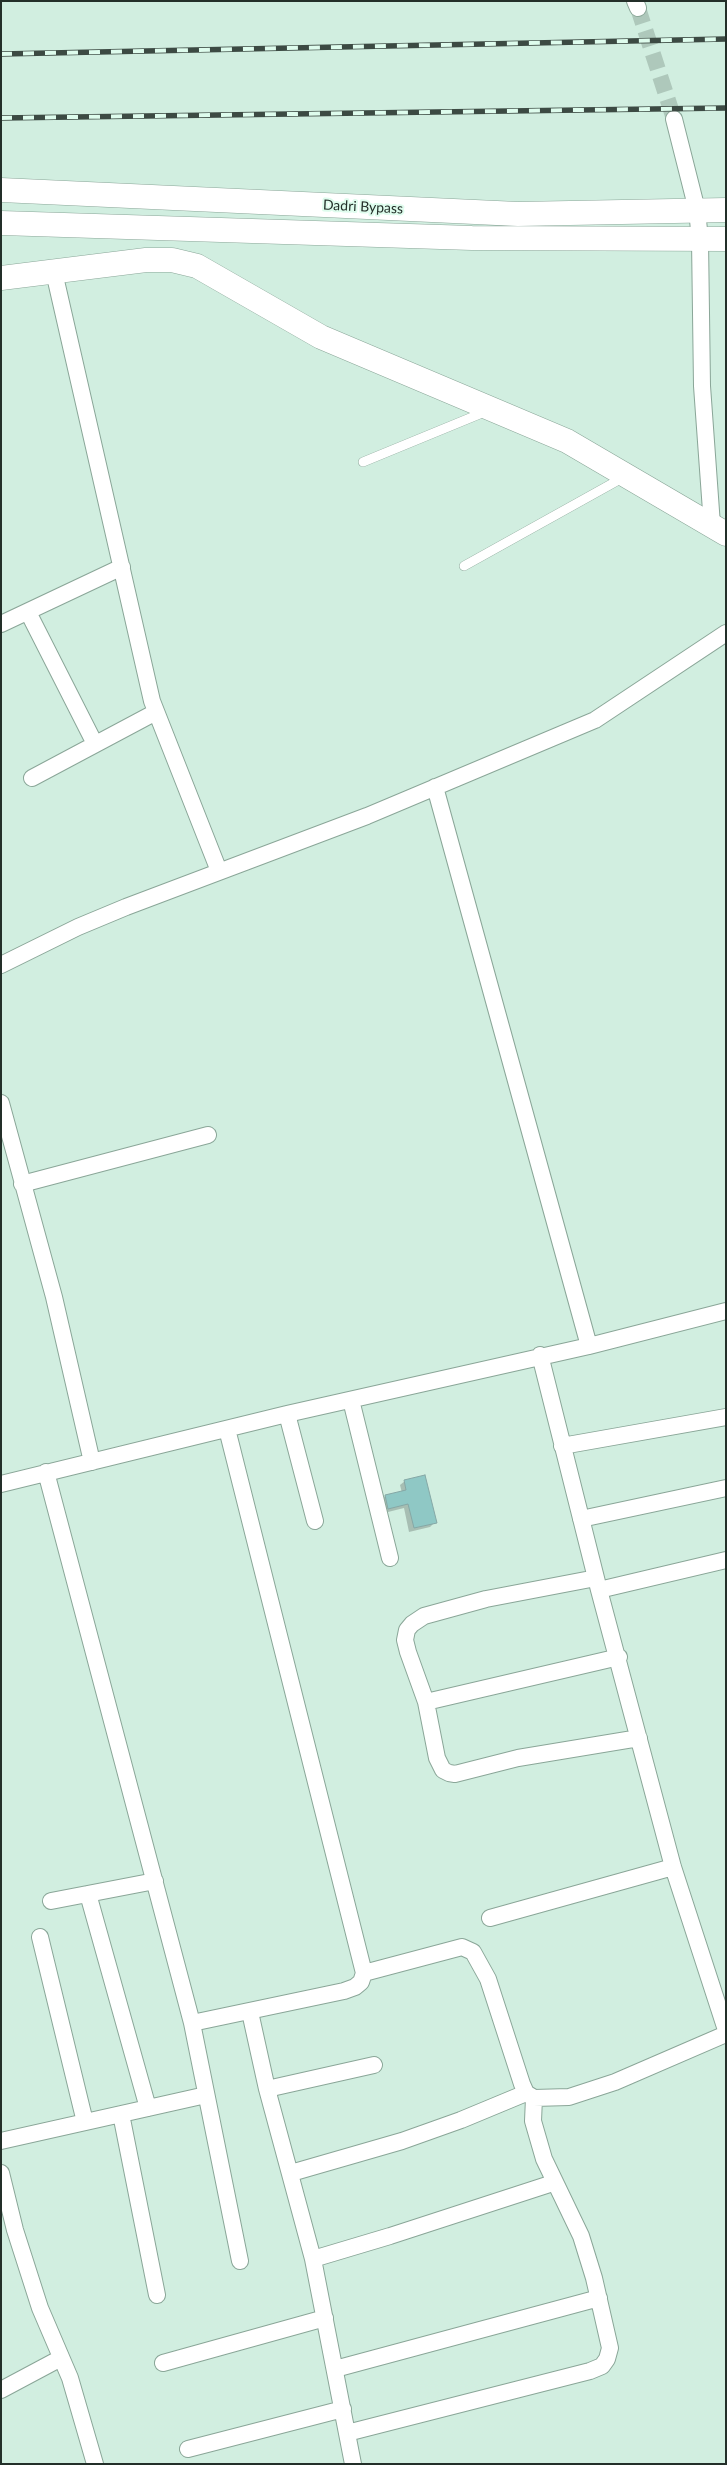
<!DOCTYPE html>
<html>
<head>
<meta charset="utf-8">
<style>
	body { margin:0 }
	#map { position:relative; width:727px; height:2465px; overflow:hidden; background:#d1eee0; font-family:Lato,sans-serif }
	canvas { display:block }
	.frame { position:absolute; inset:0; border:2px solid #232f29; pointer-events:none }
</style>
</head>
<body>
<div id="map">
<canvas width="727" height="2465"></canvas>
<div class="frame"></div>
</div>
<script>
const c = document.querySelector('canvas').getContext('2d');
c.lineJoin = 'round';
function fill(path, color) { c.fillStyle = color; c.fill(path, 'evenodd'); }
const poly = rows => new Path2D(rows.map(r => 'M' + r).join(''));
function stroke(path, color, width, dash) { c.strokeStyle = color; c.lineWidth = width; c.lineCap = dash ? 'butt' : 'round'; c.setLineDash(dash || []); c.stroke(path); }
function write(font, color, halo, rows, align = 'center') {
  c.font = font + ' Lato,sans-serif'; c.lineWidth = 4; c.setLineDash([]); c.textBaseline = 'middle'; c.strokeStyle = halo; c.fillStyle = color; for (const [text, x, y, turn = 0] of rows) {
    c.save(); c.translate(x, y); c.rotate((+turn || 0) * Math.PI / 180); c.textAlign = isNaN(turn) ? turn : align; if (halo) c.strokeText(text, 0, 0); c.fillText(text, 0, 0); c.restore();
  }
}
const shadow = poly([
	[405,1481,435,1522,430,1527,409,1532,404,1508,384,1513,381,1501,385,1496,402,1493,400,1485]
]);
const building = poly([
	[425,1475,437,1523,414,1528,408,1504,388,1509,385,1495,406,1490,404,1480,425,1475]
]);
const streetTunnel = poly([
	[638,8,674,119]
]);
const lane = poly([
	[363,462,487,411],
	[464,566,624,477]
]);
const street = poly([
	[635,1,638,8],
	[674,119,697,210,700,240,702,386,712,525],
	[54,272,152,701,219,871],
	[28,612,95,744],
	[1,624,122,567],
	[32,778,156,712],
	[435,787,589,1346],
	[1,965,78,927,126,907,367,816,595,720,726,633],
	[1,1103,54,1297,92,1462],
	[22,1184,208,1135],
	[540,1355,599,1590,673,1867,726,2030],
	[351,1400,390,1558],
	[287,1414,315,1521],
	[562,1446,726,1417],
	[46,1472,192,2023,240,2261],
	[1,1484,287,1414,589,1346,726,1311],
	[581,1519,726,1488],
	[596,1578,486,1599,424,1616,412,1624,407,1630,405,1640,408,1652,426,1702,437,1758,443,1770,449,1773,455,1774,518,1758,639,1738],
	[599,1590,726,1560],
	[426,1702,619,1657],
	[88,1894,148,2108],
	[51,1901,155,1881],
	[490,1918,673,1867],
	[40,1937,85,2122],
	[364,1973,462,1947,473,1952,488,1979,522,2084,526,2093,534,2098,569,2097,615,2082,726,2034],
	[250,2012,267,2089,313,2259,353,2464],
	[192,2023,344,1991,355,1987,361,1982,364,1973,227,1429],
	[267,2089,374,2065],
	[121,2114,157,2295],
	[1,2141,206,2095],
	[1,2173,15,2230,40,2308,70,2378,95,2464],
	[291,2173,402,2141,461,2120,526,2093],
	[313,2259,390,2236,553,2183],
	[163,2363,325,2318],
	[335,2369,599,2298],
	[1,2390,61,2358],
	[347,2433,590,2371,602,2366,607,2359,610,2348,594,2278,581,2236,544,2159,533,2121,534,2098],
	[188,2449,343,2409]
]);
const secondary = poly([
	[1,190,518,214,726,210],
	[1,223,472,238,726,239],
	[1,278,146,260,172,260,197,266,321,337,567,441,726,534]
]);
const rail = poly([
	[1,54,726,39],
	[1,118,726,108]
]);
const streetNames = [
	["Dadri Bypass",363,207,3]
];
fill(shadow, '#0003');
fill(building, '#8fc8c5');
stroke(building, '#85a7a5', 1);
stroke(streetTunnel, '#aec8bb', 16, [16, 8]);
stroke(lane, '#8aa698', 10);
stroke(street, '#8aa698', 18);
stroke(secondary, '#8aa698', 25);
stroke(lane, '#fff', 9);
stroke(street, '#fff', 16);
stroke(secondary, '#fff', 24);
stroke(rail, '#3c4a43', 5.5);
stroke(rail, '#defced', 4, [11]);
write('14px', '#232f29', '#defced', streetNames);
</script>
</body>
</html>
